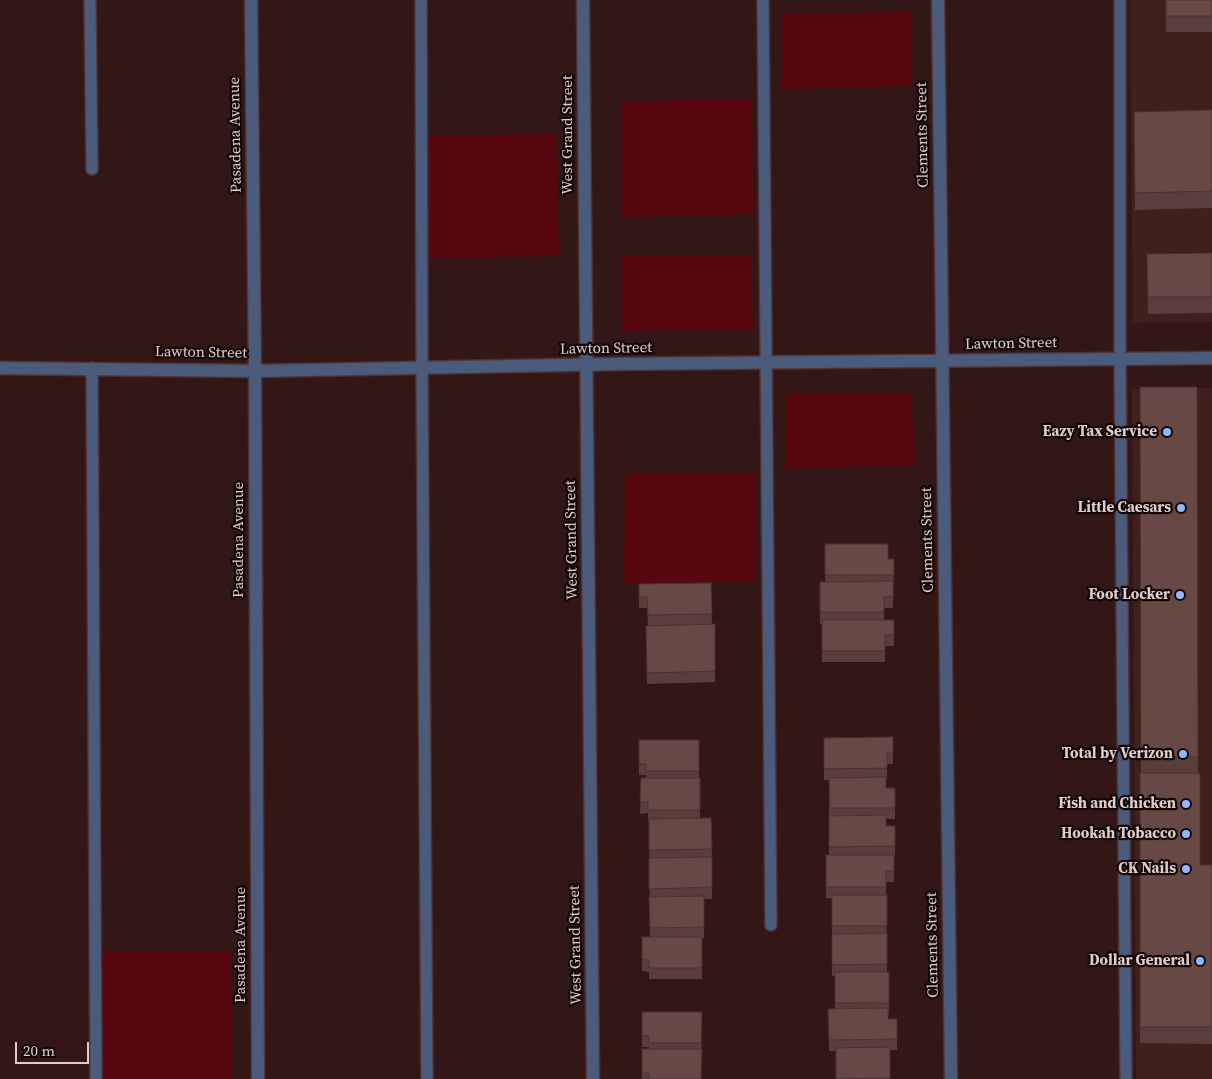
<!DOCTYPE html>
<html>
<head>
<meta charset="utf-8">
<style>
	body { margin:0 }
	#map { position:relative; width:1212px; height:1079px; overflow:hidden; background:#331716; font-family:"Source Serif 4",serif }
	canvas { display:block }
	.scale { position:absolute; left:15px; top:1042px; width:74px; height:22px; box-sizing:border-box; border:2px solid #e0cccb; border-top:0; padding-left:6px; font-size:15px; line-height:18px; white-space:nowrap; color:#e0cccb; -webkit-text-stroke:4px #120706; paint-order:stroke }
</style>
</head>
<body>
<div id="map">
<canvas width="1212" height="1079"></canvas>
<div class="scale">20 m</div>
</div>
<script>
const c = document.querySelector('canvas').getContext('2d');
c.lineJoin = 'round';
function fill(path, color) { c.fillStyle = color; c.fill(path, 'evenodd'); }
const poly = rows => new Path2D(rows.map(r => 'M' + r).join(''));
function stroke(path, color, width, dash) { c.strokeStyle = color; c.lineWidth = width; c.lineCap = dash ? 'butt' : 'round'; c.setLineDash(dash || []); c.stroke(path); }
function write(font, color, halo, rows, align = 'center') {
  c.font = font + ' "Source Serif 4",serif'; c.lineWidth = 4.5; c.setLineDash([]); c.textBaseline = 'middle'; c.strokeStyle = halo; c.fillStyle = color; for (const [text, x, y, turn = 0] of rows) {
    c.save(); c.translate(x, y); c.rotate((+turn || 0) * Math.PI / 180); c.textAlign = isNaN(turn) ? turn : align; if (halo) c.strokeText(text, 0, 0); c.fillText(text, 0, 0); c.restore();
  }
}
const built = poly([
	[1130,0,1212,0,1212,322,1133,323],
	[1212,388,1212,1079,1136,1079,1132,389]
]);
const green = poly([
	[911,12,912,86,782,89,782,14],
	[752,99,753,214,622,217,621,101],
	[556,134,559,256,428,258,426,136],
	[751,255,753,329,622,331,622,256],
	[786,393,910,394,916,465,786,468],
	[755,473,755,582,624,583,625,474],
	[101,952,230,952,232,1079,101,1079]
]);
const lane = poly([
	[90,0,92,169],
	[421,0,422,367,427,1079],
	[763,0,771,925],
	[1120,0,1120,359,1126,1079],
	[92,368,96,1079]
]);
const street = poly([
	[251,0,255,371,258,1079],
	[583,0,593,1079],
	[938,0,951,1079],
	[0,368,255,371,614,364,1212,358]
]);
const wall = poly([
	[1166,0,1212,0,1212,32,1166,32],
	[1212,110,1212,208,1135,210,1134,112],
	[1212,253,1212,313,1148,314,1147,254],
	[1140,387,1197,387,1198,773,1200,865,1212,865,1212,1044,1140,1043,1140,773,1141,773],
	[825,544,888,559,894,559,893,608,884,608,884,620,894,620,894,646,885,646,885,662,822,662,822,624,820,624,820,582,825,582],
	[711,583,712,624,715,624,715,682,647,684,646,626,648,626,647,608,639,608,639,584],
	[893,737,893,764,887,764,887,779,886,779,886,788,895,808,895,819,886,819,886,826,895,846,895,857,894,857,894,882,886,882,887,972,889,972,889,1014,888,1014,888,1019,897,1019,897,1050,890,1050,890,1079,836,1079,836,1051,829,1051,828,1009,835,1009,835,976,832,976,832,898,826,898,826,855,829,855,829,780,824,780,824,738],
	[639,740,699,740,699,778,700,778,700,818,711,818,712,857,712,899,704,899,704,938,702,938,702,979,649,979,649,972,642,971,642,937,650,937,649,821,648,821,648,813,640,814,641,778,646,778,646,775,639,775],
	[642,1012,702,1012,701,1079,642,1079,642,1049,649,1049,649,1047,642,1047]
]);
const building = poly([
	[1166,0,1212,0,1212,16,1166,16,1166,0],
	[1212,110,1212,191,1135,193,1134,112,1212,110],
	[1212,253,1212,297,1148,297,1147,254,1212,253],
	[1140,387,1197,387,1198,757,1141,757,1140,387],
	[825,544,888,544,888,559,894,559,894,575,825,575,825,544],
	[893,581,893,596,884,597,884,612,820,612,820,582,893,581],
	[711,583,712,614,648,615,647,597,639,597,639,584,711,583],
	[822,620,894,620,894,635,885,635,885,651,822,651,822,620],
	[715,624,715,671,647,673,646,626,715,624],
	[893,737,893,753,887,753,887,768,824,769,824,738,893,737],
	[639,740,699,740,699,771,646,771,646,764,639,764,639,740],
	[1140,773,1200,773,1200,865,1212,865,1212,1027,1140,1027,1140,773],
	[886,777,886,788,895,788,895,808,830,808,829,778,886,777],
	[641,778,700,778,700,810,648,810,648,802,640,802,641,778],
	[886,815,886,826,895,826,895,846,829,847,829,816,886,815],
	[711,818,712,849,649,850,649,819,711,818],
	[826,855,894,855,894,871,886,871,886,887,826,887,826,855],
	[712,857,712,887,649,889,649,858,712,857],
	[832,895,887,895,887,926,832,926,832,895],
	[704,896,704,927,650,928,649,897,704,896],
	[887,933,887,964,832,965,832,934,887,933],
	[642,937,702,937,702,968,649,968,649,960,642,960,642,937],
	[835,972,889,972,889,1003,835,1003,835,972],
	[888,1008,888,1019,897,1019,897,1039,829,1040,828,1009,888,1008],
	[642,1012,702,1012,701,1043,649,1043,649,1036,642,1036,642,1012],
	[890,1047,890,1078,836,1079,836,1048,890,1047],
	[642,1049,702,1049,701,1079,649,1079,649,1073,642,1073,642,1049]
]);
const markers = [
	[1167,432,5,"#91b8fd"],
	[1181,508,5,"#91b8fd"],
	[1180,595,5,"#91b8fd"],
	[1183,754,5,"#91b8fd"],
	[1186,804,5,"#91b8fd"],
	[1186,834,5,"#91b8fd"],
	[1186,869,5,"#91b8fd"],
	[1200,961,5,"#91b8fd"]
];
const streetNames = [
	["Pasadena Avenue",236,135,-91],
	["West Grand Street",568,135,-90],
	["Clements Street",923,135,-91],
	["Lawton Street",1011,344,-1],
	["Lawton Street",606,349,-1],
	["Lawton Street",201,353,1],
	["Pasadena Avenue",239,540,-90],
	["West Grand Street",572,540,-91],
	["Clements Street",928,540,-91],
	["Pasadena Avenue",241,945,-90],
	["West Grand Street",576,945,-91],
	["Clements Street",933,945,-91]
];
const poiNames = [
	["Eazy Tax Service",1157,432],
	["Little Caesars",1171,508],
	["Foot Locker",1170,595],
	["Total by Verizon",1173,754],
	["Fish and Chicken",1176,804],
	["Hookah Tobacco",1176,834],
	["CK Nails",1176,869],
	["Dollar General",1190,961]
];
fill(built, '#401f1d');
fill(green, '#58070e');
stroke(lane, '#4f3433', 14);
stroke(street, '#4f3433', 15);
stroke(lane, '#4a5b7b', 11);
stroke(street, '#4a5b7b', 12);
fill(wall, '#593e3b');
fill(building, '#684845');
stroke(building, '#493230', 1);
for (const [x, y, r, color] of markers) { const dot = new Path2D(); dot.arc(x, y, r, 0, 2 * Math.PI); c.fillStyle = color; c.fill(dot); stroke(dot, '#120706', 2); }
write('15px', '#e0cccb', '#120706', streetNames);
write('bold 15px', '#e0cccb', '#120706', poiNames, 'right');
</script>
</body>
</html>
